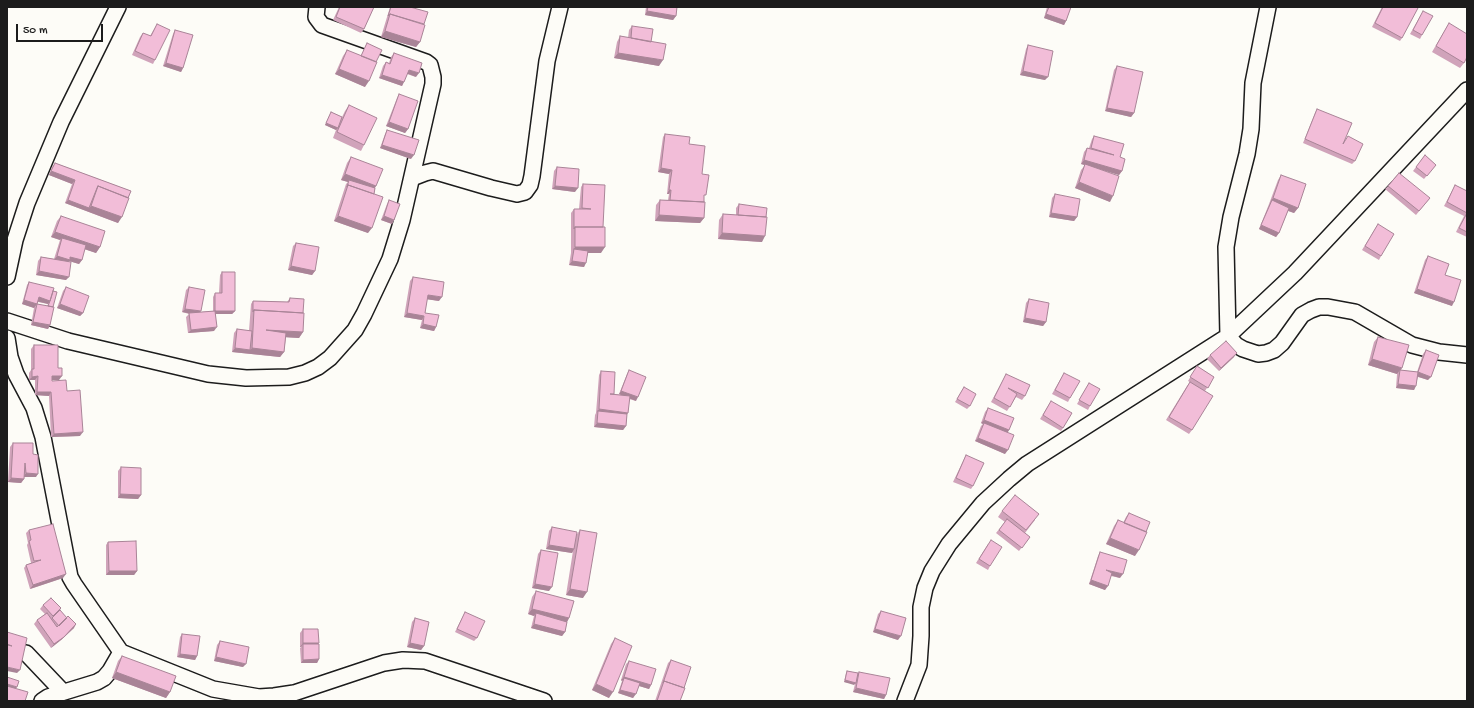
<!DOCTYPE html>
<html>
<head>
<meta charset="utf-8">
<style>
	body { margin:0 }
	#map { position:relative; width:1474px; height:708px; overflow:hidden; background:#fdfcf7; font-family:"Gochi Hand",sans-serif }
	canvas { display:block }
	.frame { position:absolute; inset:0; border:8px solid #1c1c1c; pointer-events:none }
	.scale { position:absolute; left:16px; top:24px; width:87px; height:18px; box-sizing:border-box; border:2px solid #1c1c1c; border-top:0; padding-left:5px; font-size:12px; line-height:14px; white-space:nowrap; color:#1c1c1c; -webkit-text-stroke:3px #fdfcf7; paint-order:stroke }
</style>
</head>
<body>
<div id="map">
<canvas width="1474" height="708"></canvas>
<div class="frame"></div>
<div class="scale">50 m</div>
</div>
<script>
const c = document.querySelector('canvas').getContext('2d');
c.lineJoin = 'round';
const poly = rows => new Path2D(rows.map(r => 'M' + r).join(''));
function stroke(path, color, width, dash) { c.strokeStyle = color; c.lineWidth = width; c.lineCap = dash ? 'butt' : 'round'; c.setLineDash(dash || []); c.stroke(path); }
function fill(path, color) { c.fillStyle = color; c.fill(path, 'evenodd'); }
const minor = poly([
	[1268,7,1253,83,1251,129,1247,154,1231,217,1226,247,1228,336,1236,345,1243,349,1258,354,1266,353,1274,350,1282,343,1302,315,1311,310,1319,307,1328,307,1355,312,1412,345,1439,352,1467,355],
	[412,178,425,173,433,171,491,188,517,194,525,192,530,185,532,176,547,61,560,7],
	[7,277,15,240,27,203,61,122,118,7],
	[7,321,68,341,208,374,246,378,289,377,305,373,318,367,330,358,355,330,364,314,390,259,402,220,433,84,433,77,430,65,426,62,322,25,316,17,317,7],
	[7,338,10,357,16,374,34,408,43,437,70,577,74,584,121,652,110,671,104,678,97,682,48,697,42,701],
	[121,652,213,689,259,697,274,696,294,693,384,663,403,660,425,661,544,701],
	[26,653,63,692],
	[905,701,919,665,921,636,921,607,925,588,932,571,949,544,983,503,1009,479,1027,464,1228,336,1295,273,1467,90]
]);
const wall = poly([
	[339,7,374,7,364,29,361,33,333,20],
	[390,7,410,7,420,42,416,47,381,37],
	[646,7,677,7,676,16,673,20,645,15],
	[1047,7,1071,7,1066,21,1064,25,1044,18],
	[1382,7,1416,7,1402,38,1400,41,1372,27],
	[1423,11,1422,35,1420,39,1410,34],
	[1449,23,1464,63,1460,68,1432,52],
	[157,24,155,60,153,64,132,55,140,37,143,33,150,36],
	[632,26,651,42,659,66,614,58,617,42,620,36,628,38,629,30],
	[175,30,183,68,181,72,163,66,173,34],
	[367,43,365,87,335,74,343,56,347,50,361,56,365,47],
	[1028,45,1045,80,1020,75,1026,49],
	[394,53,416,77,407,74,402,86,379,78,383,66,386,62,389,63,391,57],
	[1117,66,1134,113,1131,117,1105,111,1114,70],
	[399,94,408,129,405,133,386,126,397,98],
	[349,105,364,145,361,151,333,138,336,130,325,125,331,112,342,117,345,111],
	[1317,109,1344,142,1355,161,1352,164,1303,143,1315,113],
	[387,130,411,159,380,148,385,134],
	[665,134,689,144,702,174,704,199,704,218,700,223,655,221,656,205,660,200,668,200,669,194,667,194,669,174,658,172,663,137],
	[1094,136,1120,157,1122,171,1119,175,1097,168,1110,202,1075,188,1081,170,1085,165,1081,164,1084,152,1087,148,1089,148,1092,139],
	[1425,155,1436,165,1424,179,1413,171],
	[351,157,376,186,375,188,374,194,368,233,334,221,346,184,348,182,341,180,347,163],
	[55,163,131,191,118,223,65,203,72,184,49,175,52,167],
	[557,167,575,192,552,189,554,171],
	[1281,175,1298,208,1294,213,1288,211,1279,233,1276,237,1259,229,1269,204,1278,180],
	[583,184,601,253,588,253,584,267,569,265,571,253,571,213,574,209,579,209,581,187],
	[1455,185,1467,191,1467,237,1456,232,1464,216,1444,206,1453,189],
	[1388,186,1430,198,1416,215,1385,189],
	[1055,194,1077,217,1074,221,1049,217,1052,198],
	[389,200,394,220,392,224,381,220,387,204],
	[739,204,762,242,718,239,719,220,723,214,736,215,736,208],
	[61,216,100,247,96,253,84,249,82,260,79,264,69,261,66,280,36,275,38,261,41,257,54,259,60,240,51,237,57,221],
	[1378,224,1381,256,1379,260,1362,250],
	[296,243,315,271,312,275,288,270,293,246],
	[1428,256,1445,275,1452,306,1414,293,1425,260],
	[222,272,235,311,232,314,216,314,214,331,188,333,186,317,189,314,182,312,186,290,189,287,200,312,213,311,213,297,215,293,219,293,220,275],
	[413,277,439,301,427,299,425,313,436,327,434,331,420,328,422,320,404,317,410,281],
	[29,282,53,291,53,307,50,325,48,329,31,325,34,308,37,304,47,306,48,304,38,302,34,308,22,304,27,285],
	[66,287,83,313,80,316,57,308,63,291],
	[290,298,303,313,303,332,299,338,286,337,284,352,280,357,232,352,234,333,237,329,249,331,251,304,253,301,287,302],
	[1029,299,1046,322,1043,326,1023,322,1026,303],
	[1378,337,1401,370,1417,372,1423,354,1426,350,1428,380,1418,377,1414,390,1396,388,1397,374,1368,365,1374,342],
	[34,345,58,368,59,380,52,380,52,381,67,391,80,436,51,437,49,396,35,395,35,380,29,380,29,373,31,370,31,349],
	[1210,355,1234,357,1219,371,1207,359],
	[1197,366,1214,377,1205,391,1192,430,1189,434,1166,420,1187,386,1190,382,1192,383,1188,381],
	[629,370,636,401,629,399,628,413,627,414,626,426,623,430,594,427,595,415,596,413,599,375,601,371,613,394,621,395,619,394,627,374],
	[1064,373,1070,398,1068,402,1052,394],
	[1006,374,1025,396,1022,400,1016,397,1007,411,991,402,1004,378],
	[1089,383,1090,406,1088,410,1077,404],
	[964,387,970,406,967,409,955,402],
	[1051,401,1063,428,1061,431,1040,419],
	[988,408,1009,430,1008,432,1005,454,975,441,981,426,983,424,981,423,985,412],
	[13,443,33,454,36,477,24,477,24,479,21,483,8,482,10,447],
	[966,455,973,486,971,489,953,482,964,459],
	[121,467,141,495,138,499,118,498,118,471],
	[1002,511,1035,520,1025,533,1030,537,1019,551,996,533,1005,522,998,517],
	[1129,513,1135,556,1106,544,1114,526,1118,520,1123,523,1126,517],
	[552,527,577,534,580,530,583,598,566,595,573,551,572,553,546,549,549,531],
	[29,530,63,578,30,589,24,568,26,565,31,563,27,545,28,543,26,533],
	[108,542,137,571,134,575,106,575,106,545],
	[988,544,990,566,988,570,976,563],
	[541,550,549,591,532,588,538,554],
	[1100,552,1120,578,1111,576,1105,590,1089,584,1098,556],
	[536,591,569,618,567,622,565,632,562,636,531,628,534,616,528,614,532,597],
	[43,605,60,610,74,628,61,640,51,648,34,624,37,620,45,614,40,609],
	[881,611,898,640,873,632,878,614],
	[465,612,477,638,474,641,455,632],
	[415,618,424,646,421,650,407,647,412,622],
	[303,629,318,644,319,659,317,663,301,663,300,648,301,647,300,647,300,633],
	[182,634,197,656,195,660,177,657,180,637],
	[615,638,609,698,592,690,611,644],
	[220,641,243,667,214,661,217,645],
	[122,656,170,692,166,698,112,678,118,661],
	[671,660,684,688,680,701,655,701,668,663],
	[629,661,651,685,649,689,639,686,633,698,618,693,622,681,621,680,626,664],
	[847,671,858,673,859,672,886,695,884,699,853,692,855,684,844,682,846,673]
]);
const shadedWall = poly([
	[647,11,676,16,673,20,645,15],
	[1046,14,1066,21,1064,25,1044,18],
	[385,31,420,42,416,47,381,37],
	[618,53,663,60,659,66,614,58],
	[166,63,183,68,181,72,163,66],
	[339,69,369,81,365,87,335,74],
	[409,70,419,73,416,77,406,73],
	[1023,71,1048,77,1045,80,1020,75],
	[382,75,404,82,402,86,379,78],
	[1107,108,1134,113,1131,117,1105,111],
	[389,122,408,129,405,133,386,126],
	[326,123,338,128,336,130,325,125],
	[382,145,414,155,411,159,380,148],
	[1084,160,1122,171,1119,175,1081,164],
	[661,168,672,170,669,174,658,172],
	[51,171,75,180,72,184,49,175],
	[345,174,376,186,372,192,349,180,348,182,341,180],
	[1079,182,1113,196,1110,202,1075,188],
	[555,186,578,188,575,192,552,189],
	[669,190,671,190,669,194,667,194],
	[1273,198,1298,208,1294,213,1270,204,1272,200,1269,204],
	[68,200,89,208,91,206,122,217,118,223,65,203],
	[1051,213,1077,217,1074,221,1049,217],
	[659,215,704,218,700,223,655,221],
	[338,216,372,228,368,233,334,221],
	[384,216,394,220,392,224,381,220],
	[1261,225,1279,233,1276,237,1259,229],
	[55,232,100,247,96,253,61,241,62,238,60,240,51,237],
	[722,233,765,236,762,242,718,239],
	[575,247,605,247,601,253,573,253,574,249],
	[57,256,70,257,82,260,79,264,69,261,67,264,54,260],
	[572,261,586,263,584,267,569,265],
	[291,266,315,271,312,275,288,270],
	[39,271,69,277,66,280,36,275],
	[1417,289,1454,302,1452,306,1414,293],
	[428,295,442,297,439,301,425,299],
	[39,297,50,301,48,304,36,301],
	[24,300,37,304,34,308,22,304],
	[60,304,83,313,80,316,57,308],
	[185,309,201,311,198,315,182,312],
	[215,311,235,311,232,314,213,314],
	[407,313,424,316,422,320,404,317],
	[1025,318,1046,322,1043,326,1023,322],
	[33,322,50,325,48,329,31,325],
	[423,324,436,327,434,331,420,328],
	[217,327,214,331,188,333,191,330],
	[266,330,303,332,299,338,262,336],
	[235,348,250,350,252,348,284,352,280,357,232,352],
	[1237,353,1234,357,1219,371,1221,368],
	[1372,359,1402,368,1400,372,1400,370,1397,374,1368,365],
	[1418,372,1431,377,1428,380,1416,376],
	[38,376,35,380,29,380,32,377],
	[52,376,62,376,59,380,50,380],
	[1398,384,1416,386,1414,390,1396,388],
	[621,391,638,397,636,401,619,394],
	[37,392,51,392,49,396,35,395],
	[599,409,628,413,625,416,598,411,596,413],
	[984,420,1009,430,1007,433,984,423,983,424,981,423],
	[597,423,626,426,623,430,594,427],
	[83,432,80,436,51,437,54,434],
	[978,438,1008,450,1005,454,975,441],
	[26,473,38,474,36,477,23,477],
	[11,478,24,479,21,483,8,482],
	[120,494,141,495,138,499,118,498],
	[1110,538,1139,550,1135,556,1106,544],
	[549,545,574,549,572,553,546,549],
	[1106,570,1123,574,1120,578,1103,573],
	[109,571,137,571,134,575,106,575],
	[66,574,63,578,30,589,33,585],
	[1091,580,1108,586,1105,590,1089,584],
	[535,584,552,587,549,591,532,588],
	[570,589,587,592,583,598,566,595],
	[532,609,569,618,566,624,536,613,534,616,528,614],
	[76,624,74,628,61,640,51,648,54,644],
	[534,624,565,632,562,636,531,628],
	[875,629,901,636,898,640,873,632],
	[303,643,319,643,316,646,303,644,301,647,300,647],
	[410,643,424,646,421,650,407,647],
	[180,654,197,656,195,660,177,657],
	[216,657,246,664,243,667,214,661],
	[319,659,317,663,301,663,303,660],
	[7,667,20,670,17,673,7,671],
	[116,672,170,692,166,698,112,678],
	[624,677,651,685,649,689,623,681,624,678,622,681,621,680],
	[845,680,856,683,854,685,844,682],
	[7,684,17,687,14,691,7,688],
	[596,684,613,692,609,698,592,690],
	[856,688,886,695,884,699,853,692],
	[620,690,636,694,633,698,618,693]
]);
const building = poly([
	[340,7,374,7,364,29,336,17,340,7],
	[391,7,410,7,428,12,424,24,390,14,388,16,391,7],
	[648,7,677,7,676,16,647,11,648,7],
	[1049,7,1071,7,1066,21,1046,14,1049,7],
	[1383,7,1416,7,1418,8,1402,38,1375,23,1383,7],
	[1423,11,1433,16,1422,35,1413,30,1423,11],
	[390,14,425,25,420,42,385,31,390,14],
	[1449,23,1467,34,1467,57,1464,63,1436,46,1449,23],
	[157,24,170,30,155,60,135,51,143,33,151,36,157,24],
	[632,26,653,29,651,42,631,38,632,26],
	[175,30,193,35,183,68,166,63,175,30],
	[620,36,666,44,663,60,618,53,620,36],
	[367,43,382,50,376,62,361,56,367,43],
	[1028,45,1053,51,1048,77,1023,71,1028,45],
	[347,50,377,62,369,81,339,69,347,50],
	[394,53,422,63,419,73,409,70,404,82,382,75,386,62,390,64,394,53],
	[1117,66,1143,72,1134,113,1107,108,1117,66],
	[399,94,418,101,408,129,389,122,399,94],
	[349,105,377,118,364,145,337,132,349,105],
	[1317,109,1352,123,1343,144,1348,136,1363,144,1355,161,1305,139,1317,109],
	[331,112,342,117,338,128,326,123,331,112],
	[387,130,419,140,414,155,382,145,387,130],
	[665,134,690,137,689,144,705,146,702,174,709,175,706,195,704,195,704,202,670,200,671,190,669,190,672,170,661,168,665,134],
	[1094,136,1124,144,1120,157,1125,159,1122,171,1084,160,1087,148,1114,155,1091,148,1094,136],
	[1425,155,1436,165,1427,176,1416,167,1425,155],
	[351,157,383,169,376,186,345,174,351,157],
	[55,163,131,191,128,198,98,186,97,188,89,208,68,200,75,180,51,171,55,163],
	[1085,164,1119,176,1113,196,1079,182,1085,164],
	[557,167,579,169,578,188,555,186,557,167],
	[1399,173,1430,198,1419,211,1388,186,1399,173],
	[1281,175,1306,184,1298,208,1273,198,1281,175],
	[349,180,375,188,374,194,348,185,347,187,349,180],
	[583,184,605,185,603,227,575,227,574,229,574,209,591,209,582,208,583,184],
	[348,185,383,197,372,228,338,216,348,185],
	[1455,185,1467,191,1467,232,1459,228,1467,213,1447,202,1455,185],
	[98,186,129,198,122,217,91,206,98,186],
	[1055,194,1080,199,1077,217,1051,213,1055,194],
	[389,200,400,204,394,220,384,216,389,200],
	[660,200,705,202,704,218,659,215,660,200],
	[1272,200,1289,208,1279,233,1261,225,1272,200],
	[739,204,767,208,766,217,738,215,739,204],
	[723,214,767,217,765,236,722,233,723,214],
	[61,216,105,231,100,247,55,232,61,216],
	[1378,224,1394,234,1381,256,1365,246,1378,224],
	[575,227,605,227,605,247,575,247,575,227],
	[62,238,86,245,82,260,70,257,70,260,57,256,62,238],
	[296,243,319,247,315,271,291,266,296,243],
	[574,249,588,251,586,263,572,261,574,249],
	[1428,256,1449,264,1445,275,1461,280,1454,302,1417,289,1428,256],
	[41,257,71,262,69,277,39,271,41,257],
	[222,272,235,272,235,311,215,311,215,293,222,293,222,272],
	[413,277,444,282,442,297,428,295,425,313,439,315,436,327,423,324,424,316,407,313,413,277],
	[29,282,54,288,50,301,39,297,37,304,24,300,29,282],
	[66,287,89,296,83,313,60,304,66,287],
	[189,287,205,290,201,311,185,309,189,287],
	[53,291,57,292,53,307,48,306,50,301,53,291],
	[290,298,304,299,303,313,254,310,253,312,253,301,289,302,290,298],
	[1029,299,1049,303,1046,322,1025,318,1029,299],
	[37,304,54,307,50,325,33,322,37,304],
	[254,310,304,313,303,332,266,330,286,333,284,352,252,348,254,310],
	[215,311,217,327,191,330,189,313,215,311],
	[237,329,252,331,250,350,235,348,237,329],
	[1378,337,1409,345,1402,368,1372,359,1378,337],
	[1226,341,1237,353,1221,368,1210,355,1226,341],
	[34,345,58,345,58,368,62,368,62,376,52,376,52,381,66,380,67,391,80,390,83,432,54,434,51,392,37,392,38,376,32,377,32,369,34,369,34,345],
	[1426,350,1439,355,1431,377,1418,372,1426,350],
	[1197,366,1214,377,1208,388,1190,377,1197,366],
	[629,370,646,377,638,397,621,391,629,370],
	[1400,370,1418,372,1416,386,1398,384,1400,370],
	[601,371,615,372,614,394,610,394,630,396,628,413,599,409,601,371],
	[1064,373,1080,381,1070,398,1055,390,1064,373],
	[1006,374,1030,385,1025,396,1008,388,1017,394,1010,407,994,398,1006,374],
	[1190,382,1213,396,1192,430,1169,417,1190,382],
	[1089,383,1100,389,1090,406,1079,400,1089,383],
	[964,387,976,394,970,406,957,399,964,387],
	[1051,401,1072,413,1063,428,1043,415,1051,401],
	[988,408,1014,418,1009,430,984,420,988,408],
	[598,411,627,414,626,426,597,423,598,411],
	[984,423,1014,435,1008,450,978,438,984,423],
	[13,443,33,443,33,454,38,455,38,474,26,473,25,463,24,479,11,478,13,443],
	[966,455,984,463,973,486,956,478,966,455],
	[121,467,141,468,141,495,120,494,121,467],
	[1015,495,1039,514,1026,530,1002,511,1015,495],
	[1129,513,1150,522,1146,532,1124,523,1129,513],
	[1007,519,1030,537,1022,548,999,530,1007,519],
	[1118,520,1147,532,1139,550,1110,538,1118,520],
	[53,524,66,574,33,585,26,565,41,560,34,561,29,541,31,540,29,530,53,524],
	[552,527,577,532,574,549,549,545,552,527],
	[580,530,597,533,587,592,570,589,580,530],
	[991,540,1002,547,990,566,979,559,991,540],
	[136,541,137,571,109,571,108,542,136,541],
	[541,550,558,553,552,587,535,584,541,550],
	[1100,552,1127,560,1123,574,1106,570,1112,573,1108,586,1091,580,1100,552],
	[536,591,574,601,569,618,532,609,536,591],
	[51,598,61,608,53,616,43,605,51,598],
	[60,610,67,618,59,626,52,618,60,610],
	[881,611,906,618,901,636,875,629,881,611],
	[465,612,485,621,477,638,457,629,465,612],
	[47,613,57,627,68,616,76,624,64,637,54,644,37,620,47,613],
	[536,613,567,622,565,632,534,624,536,613],
	[415,618,429,622,424,646,410,643,415,618],
	[303,629,318,629,319,643,303,643,303,629],
	[7,632,27,638,20,670,7,667,7,645,12,646,7,644,7,632],
	[182,634,200,636,197,656,180,654,182,634],
	[615,638,632,646,613,692,596,684,615,638],
	[220,641,249,647,246,664,216,657,220,641],
	[303,644,319,644,319,659,303,660,303,644],
	[122,656,176,676,170,692,116,672,122,656],
	[671,660,691,667,684,688,664,681,663,683,671,660],
	[629,661,656,669,651,685,624,677,629,661],
	[847,671,858,673,856,683,845,680,847,671],
	[859,672,890,678,886,695,856,688,859,672],
	[7,677,19,681,17,687,7,684,7,677],
	[624,678,640,683,636,694,620,690,624,678],
	[664,681,685,688,680,701,657,701,664,681],
	[7,686,28,692,25,701,7,701,7,686]
]);
stroke(minor, '#1c1c1c', 18);
stroke(minor, '#fdfcf7', 15);
fill(wall, '#d0a3ba');
fill(shadedWall, '#a98497');
fill(building, '#f2bdd8');
stroke(building, '#a98497', 1);
</script>
</body>
</html>
